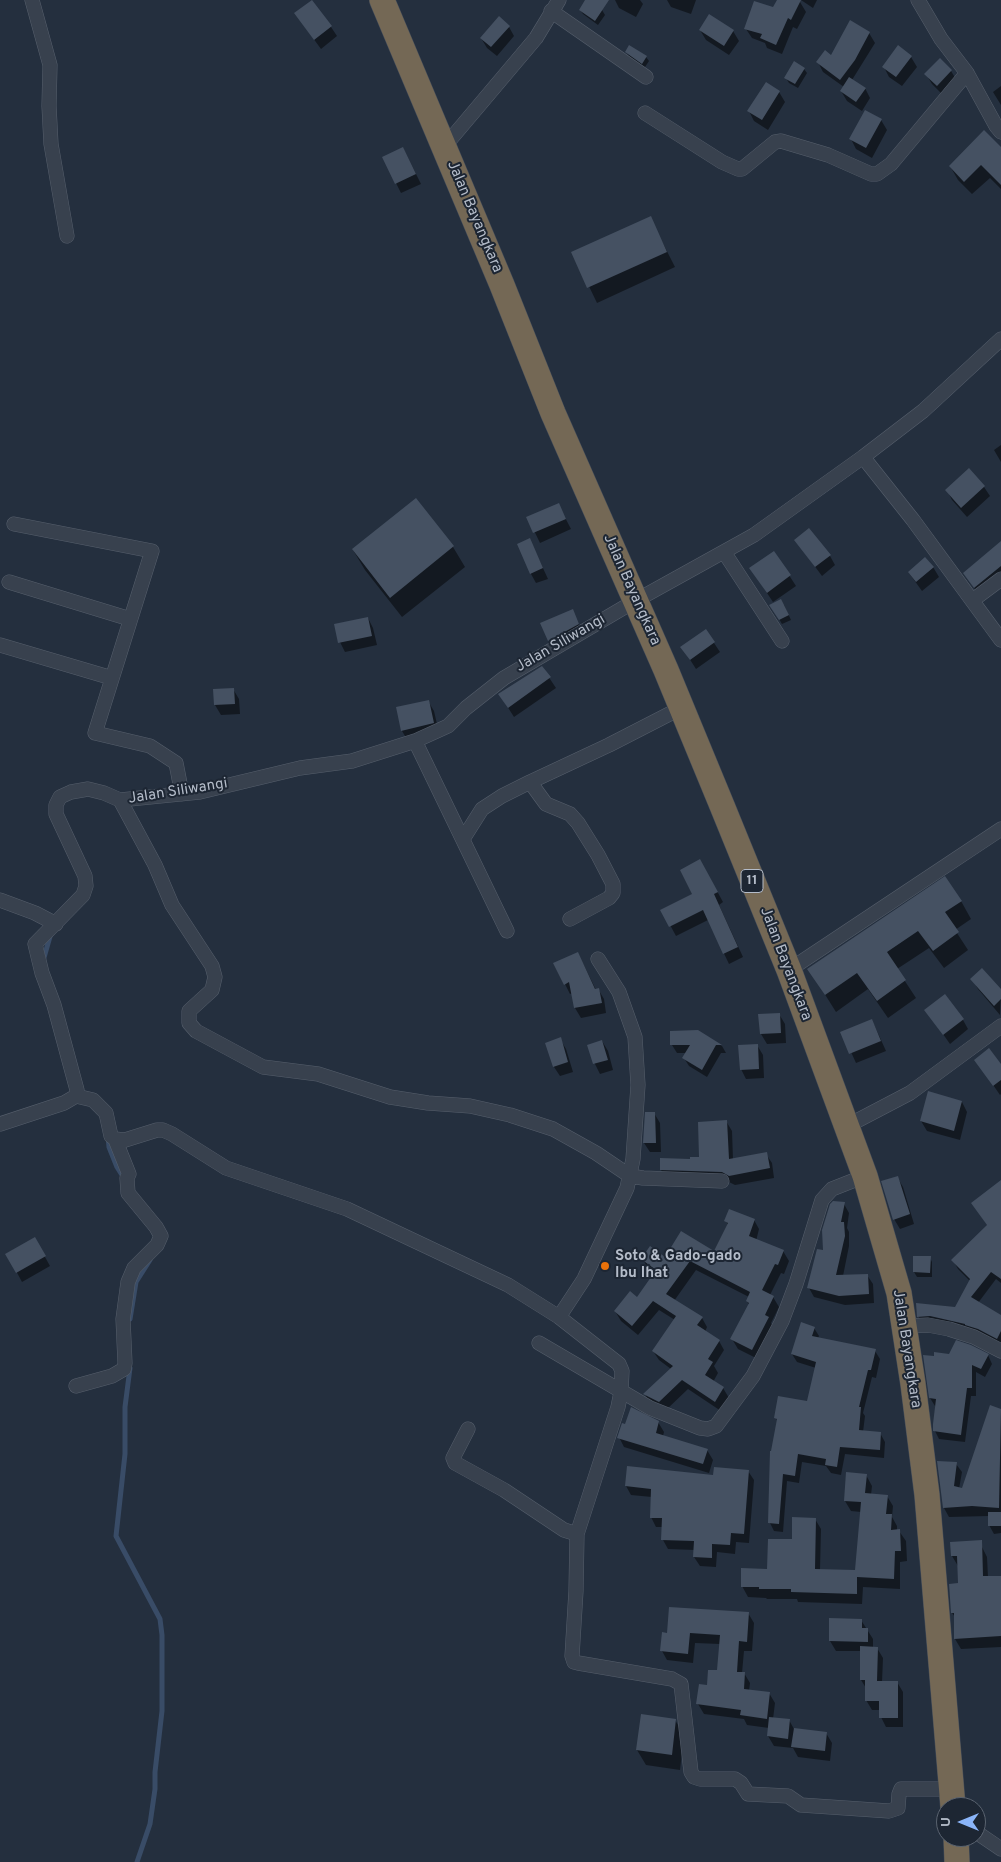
<!DOCTYPE html>
<html>
<head>
<meta charset="utf-8">
<style>
	body { margin:0 }
	#map { position:relative; width:1001px; height:1862px; overflow:hidden; background:#242f3e; font-family:Overpass,sans-serif }
	canvas { display:block }
	.north { position:absolute; left:936px; top:1797px; width:50px; height:50px; box-sizing:border-box; background:#1d2633; border:1px solid #59626f; border-radius:50%; rotate:270deg; font-size:14px; font-weight:700; line-height:20px; text-align:center; color:#b4bcc9 }
	.north::after { content:''; display:block; margin:auto; width:18px; height:22px; background:#8ab4f8; clip-path:polygon(50% 0,100% 100%,50% 72%,0 100%) }
</style>
</head>
<body>
<div id="map">
<canvas width="1001" height="1862"></canvas>
<div class="north">U</div>
</div>
<script>
const c = document.querySelector('canvas').getContext('2d');
c.lineJoin = 'round';
function fill(path, color) { c.fillStyle = color; c.fill(path, 'evenodd'); }
const poly = rows => new Path2D(rows.map(r => 'M' + r).join(''));
function stroke(path, color, width, dash) { c.strokeStyle = color; c.lineWidth = width; c.lineCap = dash ? 'butt' : 'round'; c.setLineDash(dash || []); c.stroke(path); }
function write(font, color, halo, rows, align = 'center') {
  c.font = font + ' Overpass,sans-serif'; c.lineWidth = 4; c.setLineDash([]); c.textBaseline = 'middle'; c.strokeStyle = halo; c.fillStyle = color; for (const [text, x, y, turn = 0] of rows) {
    c.save(); c.translate(x, y); c.rotate((+turn || 0) * Math.PI / 180); c.textAlign = isNaN(turn) ? turn : align; if (halo) c.strokeText(text, 0, 0); c.fillText(text, 0, 0); c.restore();
  }
}
const shadow = poly([
	[587,0,602,10,605,15,598,25,583,14,580,10],
	[615,0,640,0,643,4,636,17,619,8],
	[667,0,696,0,691,14,671,7],
	[778,0,796,0,800,2,806,12,797,29,793,27,782,54,767,48,765,43,752,38,746,29,774,9],
	[801,0,817,0,813,8],
	[302,23,331,27,337,36,321,49],
	[509,27,514,36,497,56,487,48,481,38],
	[700,30,733,31,739,41,729,55,706,40],
	[869,33,875,43,852,80,865,88,870,98,862,111,847,101,841,91,844,87,823,72,818,62,831,56],
	[626,52,646,57,649,61,645,67,629,56],
	[911,57,917,67,902,86,889,77,884,67],
	[940,60,951,71,957,81,943,95,932,84,926,74],
	[804,69,807,73,798,88,789,83,786,78],
	[766,84,779,92,785,102,768,130,754,121,749,111],
	[1001,86,1001,105,993,92],
	[881,120,887,130,872,158,856,149,851,139],
	[403,148,421,184,401,193,396,183],
	[1001,149,1001,189,990,178,972,194,958,180,950,166],
	[650,218,675,267,597,303,573,253],
	[1001,445,1001,462,994,450],
	[984,487,990,496,967,517,952,500,947,490],
	[416,500,453,547,465,567,402,617,365,570,353,550],
	[558,504,571,529,540,543,528,518],
	[530,540,548,579,536,583,531,574],
	[796,541,830,556,835,565,822,576],
	[1001,543,1001,580,980,597,965,574],
	[774,552,796,586,773,602,757,578],
	[933,567,939,577,922,591,909,573],
	[771,605,784,605,791,620,782,624],
	[572,611,584,634,554,650,549,640],
	[368,618,373,628,377,645,345,652,340,642],
	[714,643,720,652,696,669,682,647],
	[542,667,556,688,514,717,500,695],
	[233,689,239,699,240,714,221,715,215,705],
	[428,701,434,711,439,733,408,741,402,731,397,708],
	[700,860,723,902,719,905,743,957,729,964,708,920,676,936,662,910,694,894],
	[961,901,971,919,955,930,968,950,944,968,929,948,897,969,916,998,888,1018,868,989,836,1012,809,969],
	[578,953,596,990,598,989,604,999,606,1013,581,1018,575,1008,573,993,570,994,565,984],
	[972,979,1001,991,1000,1015,978,989],
	[926,1010,963,1020,968,1029,950,1044],
	[779,1014,785,1024,786,1043,767,1044,761,1034,760,1016],
	[872,1020,886,1051,856,1063,842,1032],
	[698,1032,722,1046,726,1053,721,1053,707,1077,689,1066,684,1058,686,1053,677,1053,672,1045],
	[560,1039,566,1049,573,1072,560,1076,554,1067],
	[602,1041,608,1051,613,1070,600,1074,595,1064,589,1045],
	[757,1045,763,1055,764,1078,746,1079,741,1069],
	[976,1060,1001,1066,1001,1094,1000,1095],
	[962,1102,967,1112,960,1140,927,1131,921,1121],
	[654,1113,660,1123,661,1152,650,1152,644,1143],
	[726,1121,732,1131,733,1160,766,1154,772,1163,774,1178,735,1185,729,1182,667,1179,661,1170,701,1158],
	[897,1177,903,1187,914,1224,900,1229,894,1219],
	[1001,1186,1001,1283,996,1279,978,1303,1001,1316,1001,1347,924,1325,918,1316,955,1309,970,1281,958,1269,953,1260,988,1226,973,1204],
	[844,1204,849,1213,847,1228,849,1232,849,1246,843,1276,867,1275,873,1284,874,1303,845,1305,814,1297,809,1288],
	[754,1220,759,1229,756,1241,783,1251,789,1261,784,1274,781,1273,770,1295,773,1297,779,1307,771,1323,774,1328,758,1359,738,1349,732,1339,749,1305,747,1301,749,1297,696,1270,674,1301,702,1318,707,1327,705,1332,719,1341,724,1350,714,1366,718,1373,713,1382,723,1388,729,1398,721,1411,688,1389,665,1411,650,1404,645,1394,671,1369,659,1360,653,1351,675,1320,659,1310,638,1335,621,1321,615,1311,637,1298,655,1274,648,1269,643,1259,666,1259,714,1253,728,1225,726,1221],
	[35,1239,50,1266,22,1282,7,1254],
	[915,1257,930,1258,932,1262,932,1277,917,1277,914,1272],
	[814,1328,819,1336,818,1338,875,1351,880,1359,876,1378,872,1377,863,1413,865,1416,863,1432,880,1433,885,1442,884,1458,845,1454,841,1475,831,1473,826,1466,802,1462,799,1483,787,1481,783,1532,774,1531,770,1523,778,1422,776,1418,808,1402,816,1368,797,1362,792,1354],
	[988,1355,992,1364,985,1377,976,1372,976,1396,971,1396,965,1442,939,1439,935,1431,935,1406,930,1398,935,1357],
	[990,1407,1001,1410,1001,1533,994,1534,989,1525,989,1516,949,1517,944,1508,956,1464,962,1472,959,1489,963,1490],
	[658,1422,664,1432,663,1436,707,1450,713,1460,709,1473,624,1447,619,1437],
	[748,1471,754,1480,749,1543,736,1542,735,1554,717,1552,716,1567,700,1566,694,1557,695,1550,668,1549,663,1540,663,1527,656,1527,651,1517,652,1497,631,1495,626,1486],
	[866,1475,872,1486,871,1495,887,1496,893,1506,892,1517,897,1526,897,1531,899,1531,906,1541,907,1561,900,1562,900,1589,863,1587,862,1604,798,1602,797,1599,767,1599,766,1598,748,1597,742,1586,769,1570,793,1540,815,1519,821,1529,820,1570,857,1572,861,1512,851,1511,845,1501],
	[982,1547,987,1557,988,1577,1001,1578,1001,1647,961,1649,955,1639,955,1617,952,1613,959,1585,958,1566,952,1556],
	[748,1613,754,1623,752,1651,744,1651,742,1673,744,1673,750,1683,749,1691,769,1693,775,1703,773,1719,789,1720,794,1729,826,1733,832,1743,830,1761,798,1757,793,1748,774,1746,768,1736,769,1728,747,1725,744,1719,704,1714,698,1704,718,1672,720,1644,695,1643,693,1663,667,1660,662,1651,668,1634],
	[861,1620,873,1639,873,1648,877,1648,883,1658,882,1682,897,1682,903,1692,903,1727,886,1727,881,1717,881,1710,872,1710,866,1700,866,1688,861,1680,862,1651,836,1651,830,1641],
	[675,1720,684,1735,680,1770,646,1765,637,1750]
]);
const stream = poly([
	[43,961,51,933],
	[108,1136,109,1147,117,1167,122,1175],
	[130,1319,136,1282,150,1260],
	[130,1368,125,1407,125,1454,116,1536,160,1619,162,1635,162,1711,155,1772,155,1789,150,1824,137,1862]
]);
const building = poly([
	[312,0,332,26,314,40,294,13],
	[585,0,609,0,595,21,579,10],
	[777,0,801,0,791,20,788,18,776,45,760,38,762,34,744,29,754,1,773,7],
	[709,14,734,30,724,46,699,30],
	[499,16,510,26,491,47,480,38],
	[850,20,870,32,855,60,840,80,816,62,825,50,831,55],
	[629,45,647,56,642,64,625,52],
	[898,45,912,56,896,77,882,67],
	[940,58,952,70,937,86,924,74],
	[794,61,805,68,795,84,784,78],
	[849,77,866,88,856,102,840,91],
	[766,82,780,91,762,120,747,111],
	[865,110,882,119,866,148,849,139],
	[984,130,1001,147,1001,185,981,165,964,182,949,166],
	[403,147,416,174,395,184,382,157],
	[651,216,667,252,587,288,571,252],
	[969,468,985,486,961,508,945,490],
	[416,498,454,546,390,598,352,549],
	[559,503,566,519,533,533,526,517],
	[809,528,831,555,815,567,794,540],
	[530,538,543,568,530,574,517,544],
	[1001,541,1001,566,974,588,963,573],
	[774,551,791,575,767,593,749,568],
	[925,557,934,567,916,582,908,572],
	[781,599,789,615,779,620,769,605],
	[573,609,579,624,548,641,540,623],
	[368,617,372,636,338,643,334,624],
	[706,629,715,642,690,660,680,647],
	[542,666,551,677,508,708,498,694],
	[234,688,235,704,214,705,213,689],
	[429,700,434,723,401,731,396,707],
	[700,859,718,892,714,894,738,947,723,954,703,910,669,927,660,910,692,894,680,870],
	[945,876,962,901,945,912,959,932,933,951,918,931,887,952,906,980,877,1001,857,973,825,995,807,969],
	[578,952,595,989,599,988,602,1003,574,1008,569,982,564,985,553,963],
	[982,968,1001,989,1001,999,994,1006,970,979],
	[945,994,964,1019,943,1035,924,1010],
	[780,1013,781,1033,760,1034,758,1014],
	[872,1019,881,1041,849,1054,840,1032],
	[698,1030,722,1045,716,1045,702,1070,682,1058,690,1045,670,1045,670,1031],
	[561,1037,568,1062,553,1067,545,1043],
	[602,1040,608,1060,593,1064,587,1045],
	[758,1044,759,1069,740,1070,738,1045],
	[989,1048,1001,1064,1001,1080,993,1086,974,1060],
	[928,1091,962,1101,954,1131,920,1121],
	[645,1112,655,1112,656,1143,643,1143],
	[727,1120,729,1159,767,1152,770,1168,729,1176,722,1172,660,1170,660,1158,690,1159,690,1157,699,1157,698,1122],
	[898,1176,910,1214,893,1220,881,1181],
	[1001,1180,1001,1279,991,1272,971,1297,1001,1315,1001,1331,997,1339,978,1329,965,1325,965,1324,930,1316,917,1317,916,1303,955,1307,970,1279,951,1260,987,1225,971,1203],
	[833,1201,845,1202,841,1222,844,1222,845,1236,836,1275,868,1274,869,1294,839,1296,807,1288,817,1249,823,1250,822,1230,830,1204],
	[729,1209,755,1219,749,1236,784,1250,778,1265,775,1264,762,1290,774,1296,765,1315,769,1317,752,1350,730,1339,749,1303,746,1301,750,1292,690,1261,666,1294,703,1317,697,1325,720,1340,708,1359,713,1362,705,1375,724,1387,715,1402,682,1380,659,1402,643,1394,673,1366,652,1351,676,1316,653,1301,632,1326,614,1311,630,1291,637,1297,656,1270,641,1259,650,1246,665,1257,681,1231,714,1251,728,1223,724,1221],
	[35,1237,46,1256,16,1273,5,1254],
	[913,1256,931,1256,930,1273,913,1272],
	[801,1322,815,1327,812,1336,876,1349,871,1370,868,1370,859,1407,861,1407,859,1430,881,1432,880,1450,840,1447,837,1467,825,1465,826,1459,798,1454,795,1476,783,1474,779,1524,768,1523,770,1451,771,1451,777,1419,774,1418,778,1396,807,1401,816,1362,791,1354],
	[956,1340,971,1345,989,1354,981,1369,972,1365,972,1388,967,1388,961,1435,933,1431,933,1424,936,1399,929,1398,923,1355,934,1356,934,1352,949,1354],
	[990,1405,1001,1409,999,1508,972,1506,943,1508,937,1461,957,1462,954,1486,962,1488],
	[631,1407,659,1421,656,1433,708,1449,703,1464,617,1438,622,1423,625,1424],
	[627,1466,713,1475,714,1467,749,1470,744,1534,731,1533,730,1545,712,1544,712,1558,693,1557,694,1541,661,1540,662,1518,650,1518,651,1489,625,1486],
	[846,1472,867,1474,865,1493,888,1495,886,1514,892,1514,891,1530,900,1529,901,1551,895,1551,894,1579,857,1577,857,1594,791,1592,791,1589,759,1589,759,1587,741,1587,741,1568,767,1569,768,1539,792,1539,792,1517,816,1518,815,1569,855,1570,861,1502,844,1501],
	[988,1512,1001,1512,1001,1526,988,1526],
	[982,1540,983,1576,1001,1576,1001,1636,954,1639,954,1613,951,1613,949,1584,958,1583,957,1556,951,1556,950,1542],
	[669,1607,749,1612,747,1642,739,1641,737,1672,745,1672,744,1689,770,1692,767,1719,740,1715,741,1710,696,1704,699,1684,707,1685,708,1670,717,1670,720,1635,690,1633,688,1654,660,1651,662,1632,667,1633],
	[829,1618,862,1619,862,1628,868,1628,868,1642,829,1641],
	[860,1646,878,1647,877,1681,898,1681,898,1718,879,1718,879,1701,865,1701,865,1680,860,1680],
	[641,1714,676,1719,672,1755,636,1750],
	[769,1717,790,1719,788,1739,767,1736],
	[794,1728,827,1732,825,1751,791,1747]
]);
const street = poly([
	[32,0,50,65,49,106,51,144,67,236],
	[918,0,941,39,967,73,996,126,1001,132],
	[551,11,646,77],
	[645,113,722,162,738,169,742,169,775,142,781,141,828,155,871,174,877,174,891,164,967,73],
	[444,147,536,38,559,0],
	[863,457,913,520,1001,640],
	[14,524,152,551,95,733,150,746,176,763,182,794],
	[724,552,782,641],
	[9,582,130,619],
	[973,600,1001,579],
	[0,645,112,678],
	[415,741,507,931],
	[530,782,609,745,681,708],
	[120,800,155,865,172,905,212,966,215,977,212,990,189,1011,189,1023,196,1031,263,1067,318,1074,390,1097,428,1103,470,1106,510,1115,553,1129,596,1153,630,1176,643,1178,722,1181],
	[463,839,482,809,502,796,530,782,546,804,570,814,578,823,598,855,613,884,613,893,609,898,570,919],
	[0,900,35,913,56,924],
	[789,970,1001,829],
	[76,1096,77,1090,54,1005,42,973,35,944,83,895,86,886,85,876,56,814,56,805,60,797,71,792,88,789,104,793,120,800,200,792,300,768,352,761,415,741,448,726,466,708,504,678,635,601,754,535,863,457,923,411,1001,339],
	[0,1124,64,1103,76,1096],
	[847,1126,910,1093,1001,1026],
	[115,1139,125,1140,157,1130,163,1130,172,1134,226,1168,347,1209,508,1285,559,1317,619,1364,622,1371,621,1392,618,1407,577,1534,576,1591,572,1656,574,1662,578,1663,672,1679,681,1684,691,1772,694,1777,700,1779,735,1779,741,1783,748,1794,788,1796,801,1805,889,1811,898,1808,899,1794,901,1789,952,1789],
	[559,1317,584,1279,627,1188,633,1159,638,1085,635,1037,619,992,598,959],
	[905,1326,928,1325,949,1329,974,1337,1001,1351],
	[539,1343,650,1408,700,1428,708,1429,716,1426,753,1376,782,1321,796,1284,822,1200,832,1189,865,1176],
	[76,1386,112,1376,124,1369,125,1363,123,1319,128,1282,134,1268,157,1245,161,1236,156,1227,128,1193,127,1178,129,1174,115,1139,111,1136,106,1113,93,1100,76,1096],
	[468,1429,453,1458,455,1463,504,1490,564,1530,577,1534],
	[976,1832,1001,1849]
]);
const highway = poly([
	[382,0,502,285,553,413,666,670,723,808,789,970,865,1176,899,1293,913,1384,927,1495,953,1807],
	[956,1837,957,1862]
]);
const markers = [
	[605,1266,5,"#e8710a"]
];
const shields = [
	[752,881,22]
];
const shieldNames = [
	["11",752,881]
];
const streetNames = [
	["Jalan Bayangkara",474,217,67],
	["Jalan Bayangkara",631,590,66],
	["Jalan Siliwangi",561,644,-30],
	["Jalan Siliwangi",178,792,-9],
	["Jalan Bayangkara",785,964,69],
	["Jalan Bayangkara",906,1349,81]
];
const poiNames = [
	["Soto & Gado-gado",615,1257],
	["Ibu Ihat",615,1274]
];
fill(shadow, '#0007');
stroke(stream, '#394c67', 5);
fill(building, '#455162');
stroke(street, '#565f6c', 15);
stroke(highway, '#434c59', 26);
stroke(street, '#38414e', 14);
stroke(highway, '#746855', 25);
for (const [x, y, r, color] of markers) { const dot = new Path2D(); dot.arc(x, y, r, 0, 2 * Math.PI); c.fillStyle = color; c.fill(dot); stroke(dot, '#1d2633', 2); }
for (const [x, y, w] of shields) { const box = new Path2D(); box.roundRect(x - w / 2, y - 11.5, w, 23, 4); c.fillStyle = '#1d2633'; c.fill(box); stroke(box, '#b4bcc9', 1); }
write('bold 14px', '#b4bcc9', null, shieldNames);
write('15px', '#b4bcc9', '#1d2633', streetNames);
write('bold 15px', '#b4bcc9', '#1d2633', poiNames, 'left');
</script>
</body>
</html>
